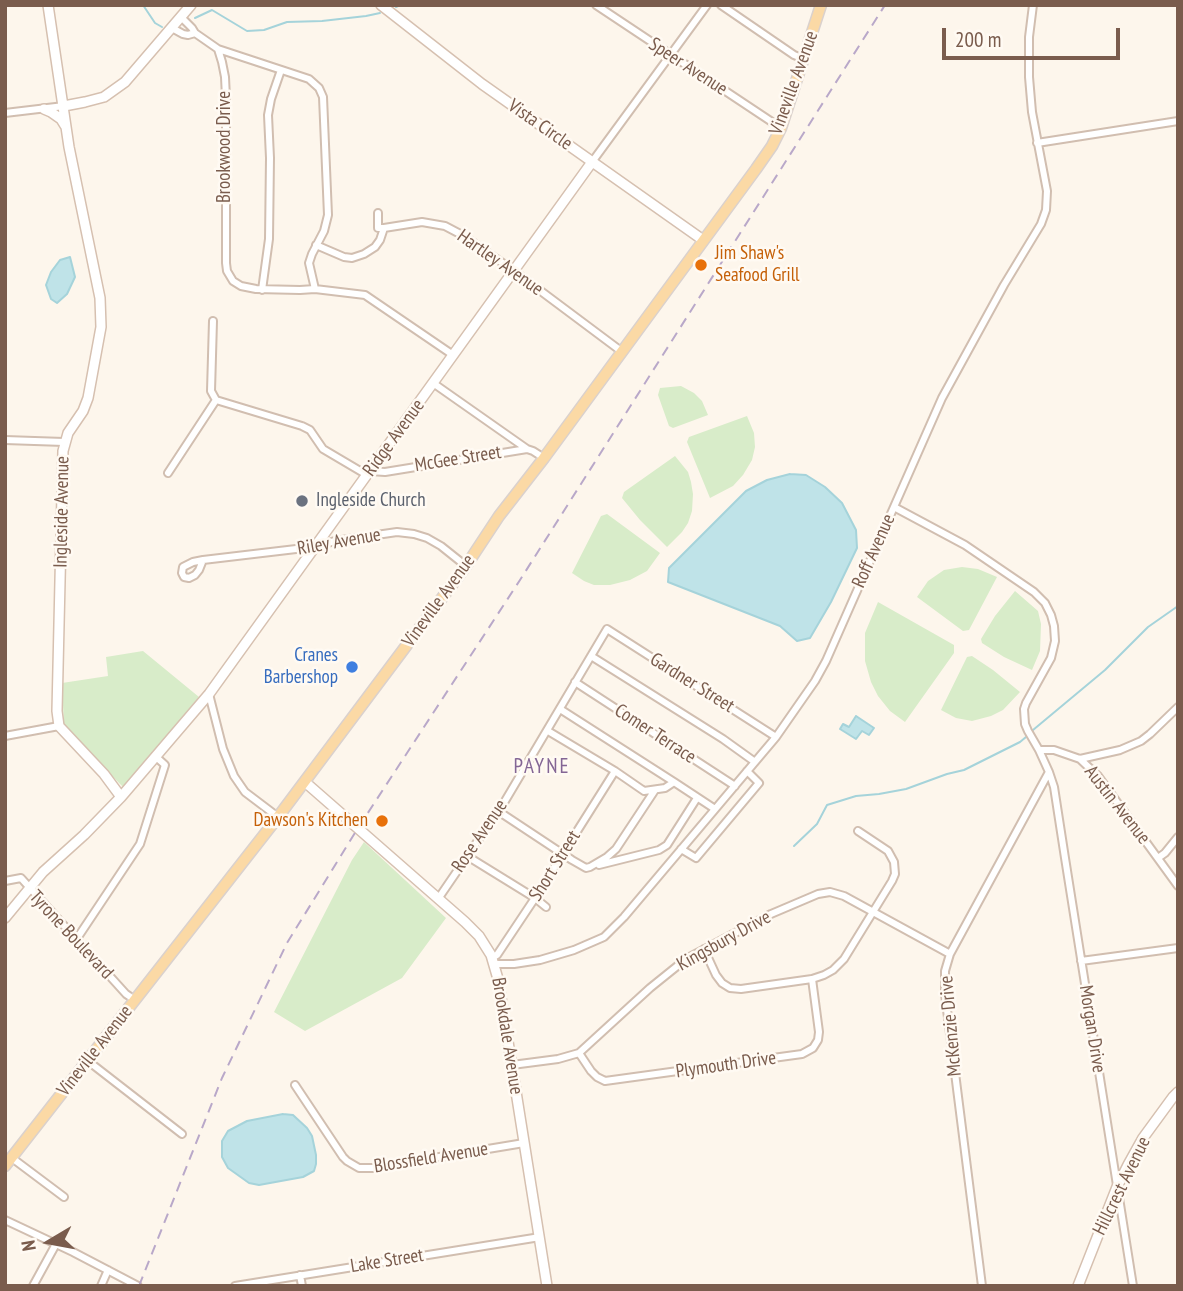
<!DOCTYPE html>
<html>
<head>
<meta charset="utf-8">
<style>
	body { margin:0 }
	#map { position:relative; width:1183px; height:1291px; overflow:hidden; background:#fdf6ec; font-family:"PT Sans Narrow",sans-serif }
	canvas { display:block }
	.frame { position:absolute; inset:0; border:7px solid #7a5c4d; pointer-events:none }
	.north { position:absolute; left:14px; top:1207px; width:70px; height:70px; -webkit-text-stroke:5px #fffaf3; paint-order:stroke; rotate:260deg; font-size:19px; font-weight:700; line-height:28px; text-align:center; color:#7a5c4d }
	.north::after { content:''; display:block; margin:auto; width:24px; height:32px; background:#7a5c4d; clip-path:polygon(50% 0,100% 100%,50% 72%,0 100%) }
	.scale { position:absolute; left:942px; top:28px; width:178px; height:32px; box-sizing:border-box; border:4px solid #7a5c4d; border-top:0; padding-left:9px; font-size:21px; line-height:24px; white-space:nowrap; color:#7a5c4d; -webkit-text-stroke:5px #fffaf3; paint-order:stroke }
</style>
</head>
<body>
<div id="map">
<canvas width="1183" height="1291"></canvas>
<div class="frame"></div>
<div class="north">N</div>
<div class="scale">200 m</div>
</div>
<script>
const c = document.querySelector('canvas').getContext('2d');
c.lineJoin = 'round';
function fill(path, color) { c.fillStyle = color; c.fill(path, 'evenodd'); }
const poly = rows => new Path2D(rows.map(r => 'M' + r).join(''));
function stroke(path, color, width, dash) { c.strokeStyle = color; c.lineWidth = width; c.lineCap = dash ? 'butt' : 'round'; c.setLineDash(dash || []); c.stroke(path); }
function write(font, color, halo, rows, align = 'center') {
  c.font = font + ' "PT Sans Narrow",sans-serif'; c.lineWidth = 5; c.setLineDash([]); c.textBaseline = 'middle'; c.strokeStyle = halo; c.fillStyle = color; for (const [text, x, y, turn = 0] of rows) {
    c.save(); c.translate(x, y); c.rotate((+turn || 0) * Math.PI / 180); c.textAlign = isNaN(turn) ? turn : align; if (halo) c.strokeText(text, 0, 0); c.fillText(text, 0, 0); c.restore();
  }
}
const green = poly([
	[681,386,694,393,702,401,708,415,673,428,669,426,658,395,660,388],
	[747,416,754,433,755,447,752,460,743,475,733,486,710,498,687,442,689,437],
	[675,456,688,472,691,482,693,494,692,511,688,523,682,532,667,547,640,520,622,498,624,492],
	[607,514,660,553,647,571,630,580,610,585,594,585,584,581,572,573,601,516],
	[962,567,978,569,997,577,969,630,963,631,917,597,928,581,944,570],
	[1015,591,1038,611,1041,624,1040,651,1032,670,1004,657,982,643,981,639,995,616],
	[878,602,954,645,954,653,905,722,890,711,878,696,871,682,865,661,865,633],
	[143,651,199,697,123,787,64,727,62,683,108,676,106,657],
	[972,656,993,670,1020,692,1003,710,991,716,972,721,956,718,941,710,967,657],
	[364,842,446,918,402,978,305,1031,274,1012,352,860]
]);
const water = poly([
	[70,257,75,277,67,294,57,303,51,299,46,285,51,272,60,260,70,257],
	[790,474,806,475,825,487,842,503,856,530,857,548,831,602,810,638,797,641,780,626,668,582,669,568,746,491,767,480,790,474],
	[856,716,874,728,869,735,862,731,856,739,840,729,843,724,849,727,856,716],
	[283,1114,293,1115,307,1128,312,1136,316,1155,316,1164,314,1171,303,1177,259,1185,249,1183,228,1168,222,1157,222,1141,228,1131,247,1121,283,1114]
]);
const stream = poly([
	[143,5,155,23,162,27],
	[396,7,400,5],
	[195,18,212,10,247,31,264,30,287,22,322,21,366,16,380,13],
	[1033,730,1105,670,1148,627,1178,606],
	[794,846,817,824,827,805,856,796,879,794,906,789,947,774,964,770,1020,742,1026,737]
]);
const street = poly([
	[596,5,781,128],
	[721,5,794,55,804,59],
	[181,17,192,28,195,33,218,49,222,62,225,77,226,98,226,263,227,271,233,281,241,286,256,289,300,290,315,289,365,295,453,355],
	[172,28,183,34,188,35,195,33],
	[218,49,309,79,319,88,323,97,328,215,324,231,312,254,309,263,315,289],
	[5,113,64,106],
	[1037,143,1178,121],
	[592,162,707,5],
	[378,213,378,228,384,228,422,222,445,226,464,236,514,271,621,351],
	[316,245,344,257,352,258,364,254,375,247,380,240,384,228],
	[262,290,269,239,270,158,268,115,271,99,281,70],
	[433,383,527,449],
	[216,400,302,426,310,430,323,449,367,475],
	[5,440,64,442],
	[370,471,385,472,527,449,533,451,544,458],
	[168,473,216,400,211,391,213,321],
	[894,507,965,545,1034,592,1045,603,1051,615,1054,626,1055,641,1051,658,1026,703,1024,709,1025,724,1028,731,1039,750,1049,772,950,954,945,971,945,994,982,1286],
	[203,560,199,570,195,575,189,578,184,577,182,573,183,567,193,562,203,560,313,547,335,541,397,532,414,534,427,538,441,546,466,566],
	[591,656,723,739,755,762],
	[575,682,735,786],
	[209,694,223,749,234,776,245,792,278,817],
	[560,709,674,782],
	[548,731,615,771,644,791,665,788,674,782,715,809],
	[5,736,59,726],
	[1039,750,1054,750,1080,759,1120,750,1141,741,1150,734,1178,707],
	[1080,759,1098,776,1178,886],
	[1049,772,1054,787,1065,858,1133,1286],
	[498,811,572,860,586,868,590,867,607,857,616,849,655,790],
	[681,849,696,858,759,783,747,771],
	[467,856,535,898,546,907],
	[1158,858,1165,853,1178,837],
	[599,865,659,850,667,845,697,798],
	[5,881,21,878,126,994,135,1000],
	[438,899,505,801,607,629,776,737],
	[76,940,140,844,165,765,155,756],
	[704,949,716,975,722,983,730,988,741,989,812,979,824,975,833,970,844,959,892,881,895,874,894,862,888,851,858,831],
	[492,958,497,955,535,898,615,771],
	[1081,961,1178,948],
	[494,964,514,964,540,960,574,950,604,937,624,917,776,737,815,681,826,661,942,398,1004,285,1041,224,1046,210,1047,191,1032,112,1029,77,1029,37,1033,5],
	[579,1053,591,1071,597,1077,605,1081,802,1054,813,1048,818,1040,819,1032,812,979],
	[88,1061,182,1134],
	[512,1065,558,1059,579,1053,650,988,686,959,771,914,818,894,830,892,844,896,950,954],
	[295,1085,343,1157,347,1161,359,1168,373,1168,524,1143],
	[12,1158,64,1197],
	[5,1220,73,1252,138,1286],
	[300,1275,302,1286],
	[33,1286,56,1244],
	[101,1286,108,1270],
	[235,1286,540,1237]
]);
const secondary = poly([
	[48,5,69,147,100,298,101,327,88,398,83,411,68,433,63,451,57,711,59,726,104,774,121,797],
	[381,5,482,84,703,240],
	[64,106,85,102,104,97,125,82,191,5],
	[44,109,51,112,61,119,66,127],
	[305,782,465,922,479,936,491,955,498,979,547,1286],
	[5,918,43,872,84,835,121,797,209,694,592,162],
	[1078,1286,1117,1187,1128,1165,1143,1138,1173,1097,1178,1092]
]);
const primary = poly([
	[5,1166,278,817,466,566,499,516,544,458,756,169,772,146,781,128,821,5]
]);
const rail = poly([
	[139,1286,222,1078,287,943,358,828,520,580,885,5]
]);
const markers = [
	[701,265,7,"#e8710a"],
	[302,501,7,"#6b7280"],
	[352,667,7,"#3f7fe0"],
	[382,821,7,"#e8710a"]
];
const streetNames = [
	["Speer Avenue",688,67,33],
	["Vineville Avenue",794,83,-70],
	["Vista Circle",540,125,35],
	["Brookwood Drive",225,147,-90],
	["Hartley Avenue",500,263,35],
	["Ridge Avenue",394,438,-54],
	["McGee Street",458,459,-9],
	["Ingleside Avenue",62,512,-89],
	["Riley Avenue",339,542,-10],
	["Roff Avenue",874,551,-66],
	["Vineville Avenue",439,601,-54],
	["Gardner Street",692,683,32],
	["Comer Terrace",655,734,33],
	["Austin Avenue",1117,805,52],
	["Rose Avenue",480,836,-56],
	["Short Street",555,866,-58],
	["Tyrone Boulevard",71,935,47],
	["Kingsbury Drive",724,941,-29],
	["McKenzie Drive",951,1026,-95],
	["Morgan Drive",1092,1029,81],
	["Brookdale Avenue",507,1036,81],
	["Vineville Avenue",95,1051,-52],
	["Plymouth Drive",726,1065,-8],
	["Blossfield Avenue",431,1158,-9],
	["Hillcrest Avenue",1122,1186,-64],
	["Lake Street",387,1261,-9]
];
const foodNames = [
	["Jim Shaw's",715,254],
	["Seafood Grill",715,276],
	["Dawson's Kitchen",368,821,"right"]
];
const worshipNames = [
	["Ingleside Church",316,501]
];
const shopNames = [
	["Cranes",338,656],
	["Barbershop",338,678]
];
const neighbourhoodNames = [
	["PAYNE",542,767]
];
fill(green, '#d8ecc9');
fill(water, '#bfe3e8');
stroke(water, '#a5d3da', 2);
stroke(stream, '#a5d3da', 2);
stroke(street, '#d1beb0', 10);
stroke(secondary, '#d6c0b0', 12);
stroke(primary, '#dad1cd', 13);
stroke(street, '#fff', 6);
stroke(secondary, '#fff', 9);
stroke(primary, '#fbd9a5', 10);
stroke(rail, '#b9a8c9', 2, [10, 7]);
for (const [x, y, r, color] of markers) { const dot = new Path2D(); dot.arc(x, y, r, 0, 2 * Math.PI); c.fillStyle = color; c.fill(dot); stroke(dot, '#fffaf3', 2.5); }
write('19px', '#7a5c4d', '#fffaf3', streetNames);
write('19px', '#c56008', '#fffaf3', foodNames, 'left');
write('19px', '#5b616d', '#fffaf3', worshipNames, 'left');
write('19px', '#366cbe', '#fffaf3', shopNames, 'right');
c.letterSpacing = '2px';
write('21px', '#846695', '#fffaf3', neighbourhoodNames);
c.letterSpacing = '0px';
</script>
</body>
</html>
